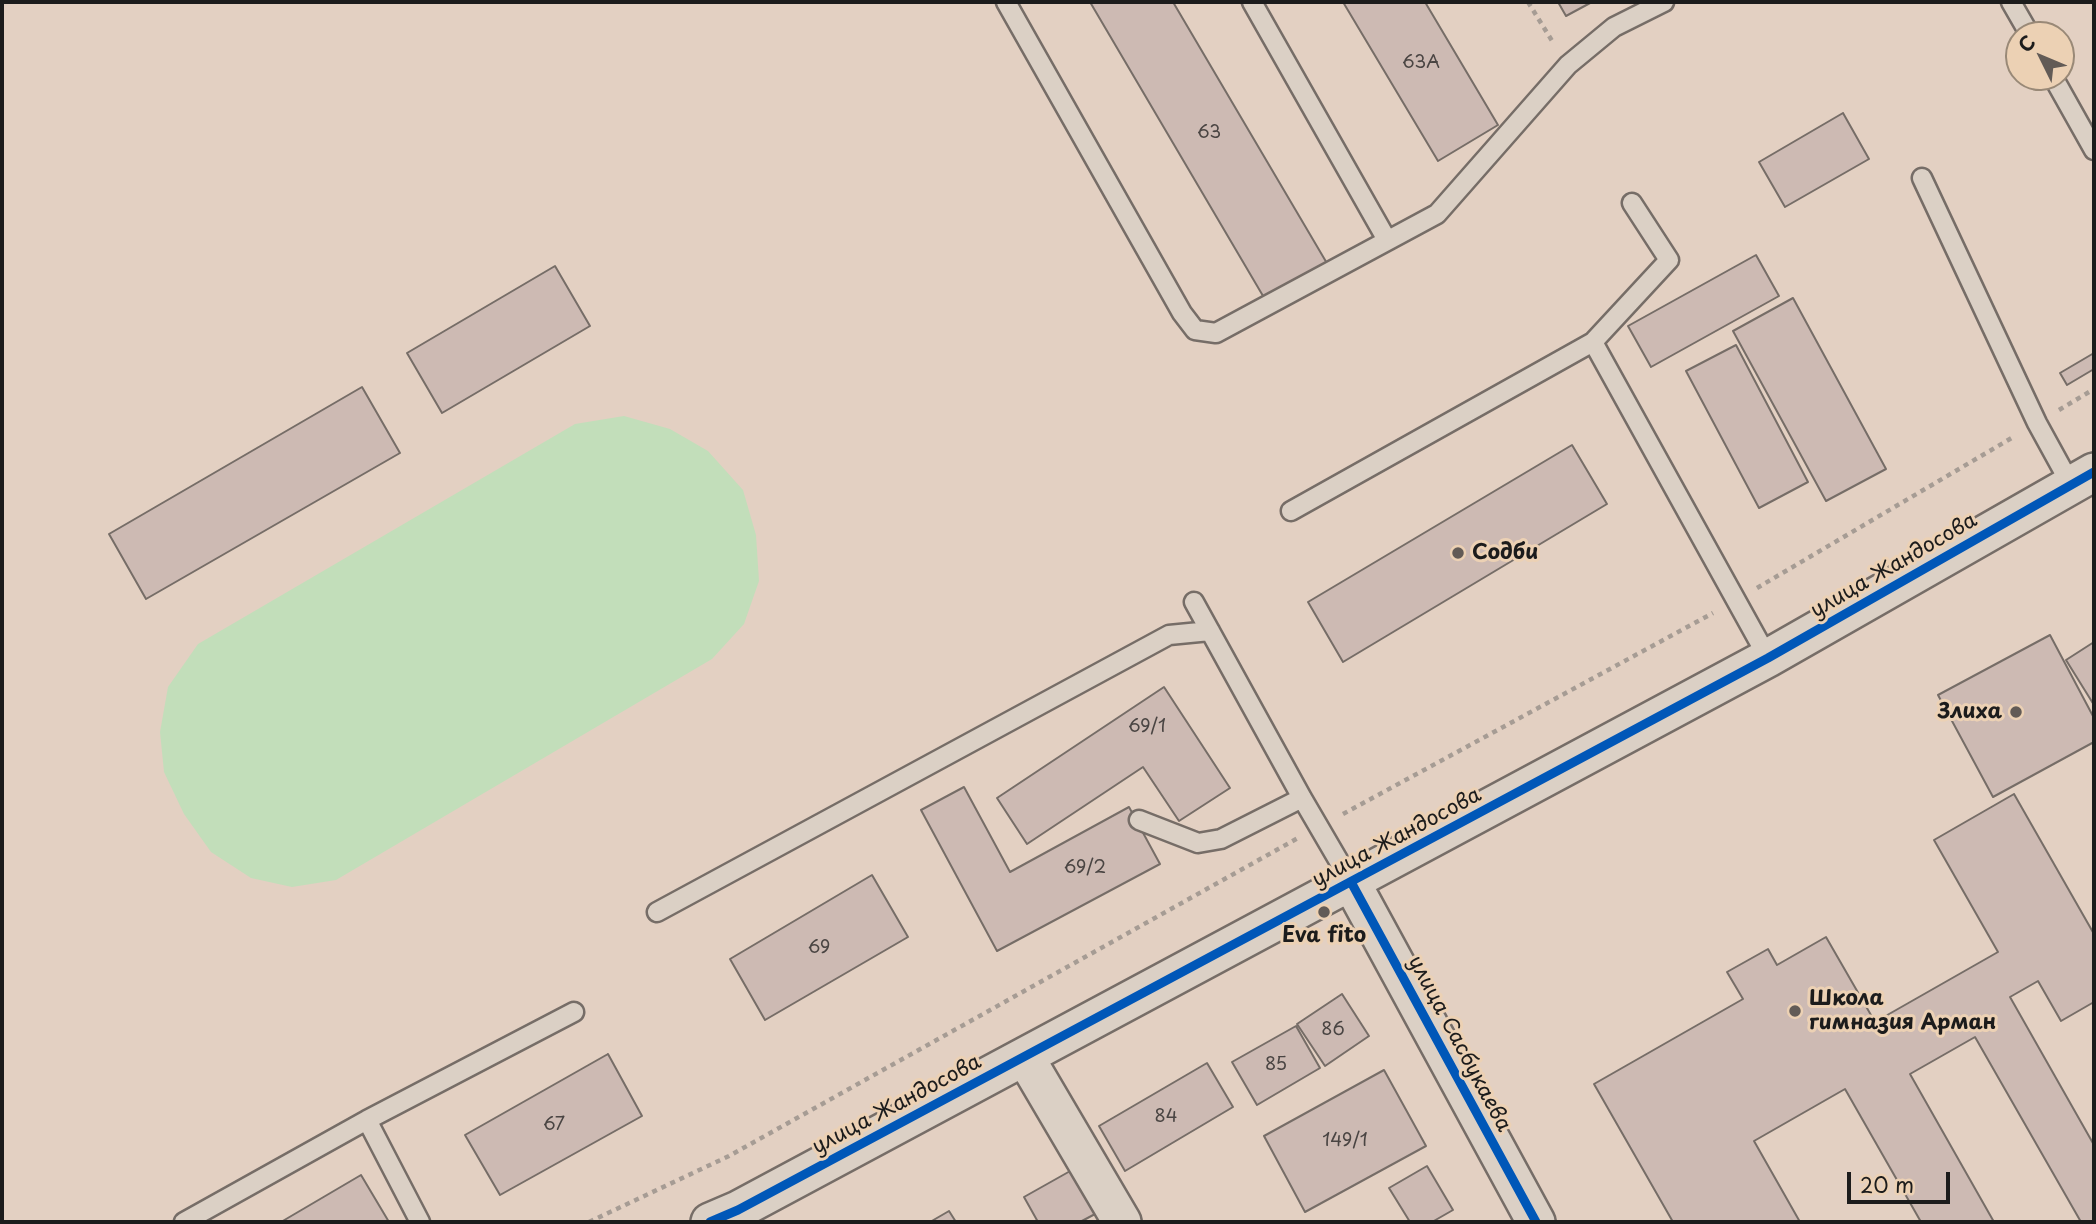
<!DOCTYPE html>
<html>
<head>
<meta charset="utf-8">
<style>
	body { margin:0 }
	#map { position:relative; width:2096px; height:1224px; overflow:hidden; background:#e3d0c2; font-family:"Playpen Sans",sans-serif }
	canvas { display:block }
	.frame { position:absolute; inset:0; border:4px solid #1c1c1c; pointer-events:none }
	.north { position:absolute; left:2005px; top:21px; width:70px; height:70px; box-sizing:border-box; background:#ecd1b4; border:2px solid #998977; border-radius:50%; rotate:313deg; font-size:19px; font-weight:700; line-height:28px; text-align:center; color:#1c1c1c }
	.north::after { content:''; display:block; margin:auto; width:24px; height:32px; background:#625b56; clip-path:polygon(50% 0,100% 100%,50% 72%,0 100%) }
	.scale { position:absolute; left:1847px; top:1172px; width:103px; height:32px; box-sizing:border-box; border:4px solid #1c1c1c; border-top:0; padding-left:9px; font-size:21px; line-height:24px; white-space:nowrap; color:#1c1c1c; -webkit-text-stroke:5px #ecd1b4; paint-order:stroke }
</style>
</head>
<body>
<div id="map">
<canvas width="2096" height="1224"></canvas>
<div class="frame"></div>
<div class="north">С</div>
<div class="scale">20 m</div>
</div>
<script>
const c = document.querySelector('canvas').getContext('2d');
c.lineJoin = 'round';
function fill(path, color) { c.fillStyle = color; c.fill(path, 'evenodd'); }
const poly = rows => new Path2D(rows.map(r => 'M' + r).join(''));
function stroke(path, color, width, dash) { c.strokeStyle = color; c.lineWidth = width; c.lineCap = dash ? 'butt' : 'round'; c.setLineDash(dash || []); c.stroke(path); }
function write(font, color, halo, rows, align = 'center') {
  c.font = font + ' "Playpen Sans",sans-serif'; c.lineWidth = 6; c.setLineDash([]); c.textBaseline = 'middle'; c.strokeStyle = halo; c.fillStyle = color; for (const [text, x, y, turn = 0] of rows) {
    c.save(); c.translate(x, y); c.rotate((+turn || 0) * Math.PI / 180); c.textAlign = isNaN(turn) ? turn : align; if (halo) c.strokeText(text, 0, 0); c.fillText(text, 0, 0); c.restore();
  }
}
const green = poly([
	[624,416,670,429,708,451,743,490,756,535,759,581,744,624,712,659,336,880,292,887,251,878,211,852,184,814,164,772,160,732,168,687,198,644,575,424]
]);
const building = poly([
	[1090,2,1173,2,1328,265,1266,301,1090,2],
	[1343,2,1425,2,1498,125,1438,161,1343,2],
	[1558,2,1592,2,1566,16,1558,2],
	[1843,113,1869,159,1785,207,1759,162,1843,113],
	[1756,255,1779,296,1651,367,1628,326,1756,255],
	[555,266,590,326,442,413,407,353,555,266],
	[1793,298,1886,469,1826,501,1733,331,1793,298],
	[1736,345,1808,482,1759,508,1686,371,1736,345],
	[2094,353,2094,369,2067,385,2060,373,2094,353],
	[362,387,400,453,146,599,109,534,362,387],
	[1572,445,1607,504,1343,662,1308,602,1572,445],
	[2050,635,2094,718,2094,742,1993,797,1938,695,2050,635],
	[2094,642,2094,705,2066,660,2094,642],
	[1164,687,1230,788,1179,821,1143,767,1027,844,997,798,1164,687],
	[964,787,1010,872,1129,807,1160,864,997,951,921,810,964,787],
	[2014,794,2094,934,2094,1002,2061,1021,2038,981,2010,997,2094,1145,2094,1222,2081,1222,1975,1037,1910,1074,1994,1222,1921,1222,1845,1089,1754,1141,1800,1222,1673,1222,1594,1084,1743,999,1727,972,1768,949,1777,965,1826,937,1875,1022,1998,952,1934,840,2014,794],
	[872,875,908,937,765,1020,730,959,872,875],
	[1342,994,1369,1036,1325,1066,1297,1024,1342,994],
	[1296,1026,1320,1068,1257,1105,1232,1062,1296,1026],
	[608,1054,642,1116,500,1195,465,1135,608,1054],
	[1207,1063,1233,1107,1125,1171,1099,1126,1207,1063],
	[1384,1070,1426,1146,1305,1212,1264,1136,1384,1070],
	[1427,1166,1453,1210,1432,1222,1410,1222,1389,1188,1427,1166],
	[1072,1170,1097,1213,1080,1222,1038,1222,1024,1197,1072,1170],
	[361,1175,389,1222,281,1222,361,1175],
	[949,1211,956,1222,930,1222,949,1211]
]);
const path = poly([
	[1528,2,1554,44],
	[2059,410,2094,389],
	[1757,588,2015,436],
	[1343,814,1713,613],
	[589,1222,729,1156,1298,838]
]);
const lane = poly([
	[1006,2,1182,313,1195,330,1216,333,1437,214,1568,65,1614,27,1664,2],
	[1252,2,1387,240],
	[2011,2,2030,35],
	[2053,77,2094,150],
	[1922,178,2037,423,2071,485],
	[1593,342,1768,658],
	[1291,511,1593,342,1669,260,1632,203],
	[1194,602,1302,798,1351,882],
	[1139,820,1198,843,1221,839,1302,798],
	[657,912,1169,635,1210,631],
	[184,1222,367,1120],
	[420,1222,367,1120,574,1012]
]);
const street = poly([
	[1351,882,1536,1222],
	[1025,1057,1122,1222],
	[710,1222,738,1210,1768,658,2094,472]
]);
const cycleway = poly([
	[1351,882,1536,1222],
	[710,1222,738,1210,1768,658,2094,472]
]);
const markers = [
	[1458,553,7,"#625b56"],
	[2016,712,7,"#625b56"],
	[1324,912,7,"#625b56"],
	[1795,1011,7,"#625b56"]
];
const numberNames = [
	["63А",1421,63],
	["63",1209,133],
	["69/1",1147,727],
	["69/2",1085,868],
	["69",819,948],
	["86",1333,1030],
	["85",1276,1065],
	["84",1166,1117],
	["67",554,1125],
	["149/1",1345,1141]
];
const poiNames = [
	["Содби",1472,553],
	["Злиха",2002,712,"right"],
	["Eva fito",1324,936,"center"],
	["Школа",1809,999],
	["гимназия Арман",1809,1023]
];
const streetNames = [
	["улица Жандосова",1894,566,-30],
	["улица Жандосова",1397,838,-28],
	["улица Сасбукаева",1459,1044,62],
	["улица Жандосова",897,1105,-28]
];
fill(green, '#c2deba');
fill(building, '#cdbab3');
stroke(building, '#766d67', 2);
stroke(lane, '#766d67', 23);
stroke(street, '#766d67', 42);
stroke(path, '#a69c94', 4.5, [5, 5]);
stroke(lane, '#dbd0c5', 18);
stroke(street, '#dbd0c5', 37);
stroke(cycleway, '#0057b8', 9);
for (const [x, y, r, color] of markers) { const dot = new Path2D(); dot.arc(x, y, r, 0, 2 * Math.PI); c.fillStyle = color; c.fill(dot); stroke(dot, '#ecd1b4', 2.5); }
write('18px', '#4a4543', null, numberNames);
write('bold 21px', '#1c1c1c', '#ecd1b4', poiNames, 'left');
write('21px', '#1c1c1c', '#ecd1b4', streetNames);
</script>
</body>
</html>
